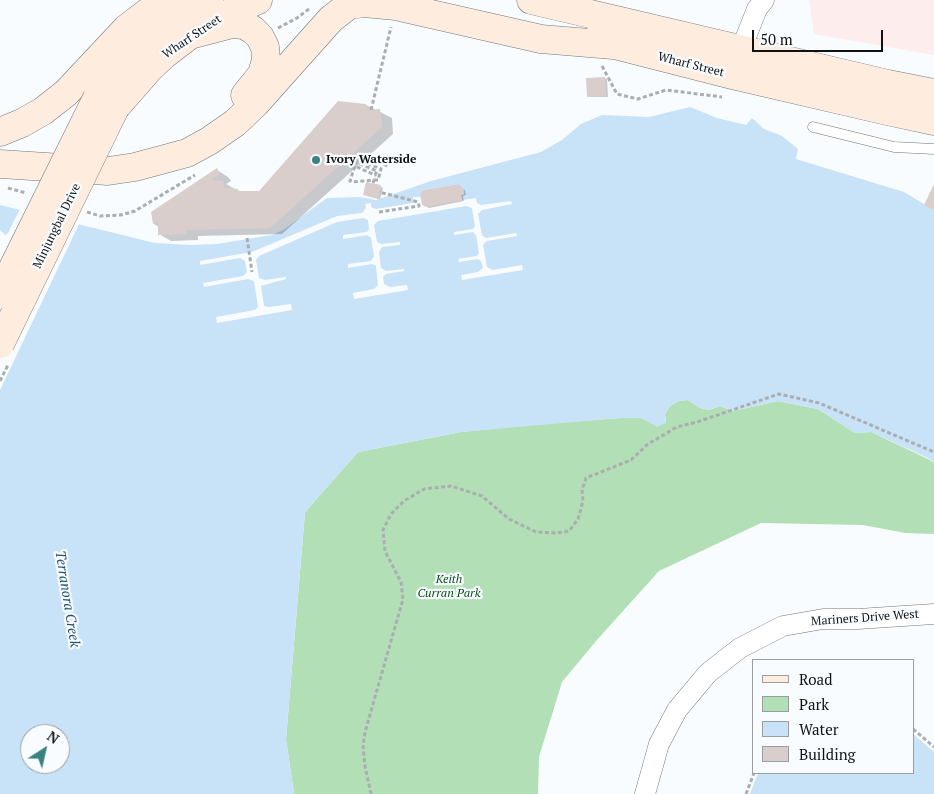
<!DOCTYPE html>
<html>
<head>
<meta charset="utf-8">
<style>
	body { margin:0 }
	#map { position:relative; width:934px; height:794px; overflow:hidden; background:#f9fcff; font-family:"PT Serif",serif }
	canvas { display:block }
	.legend { position:absolute; left:752px; top:659px; width:162px; height:115px; box-sizing:border-box; background:#f9fcff; border:1px solid #9b9ea1; margin:0; padding:6px 9px; list-style:none; font-size:15px; color:#0f1215 }
	.legend li { display:flex; align-items:center; gap:10px; height:25px }
	.legend b { width:25px; border:1px solid #9b9ea1 }
	.north { position:absolute; left:20px; top:724px; width:50px; height:50px; box-sizing:border-box; background:#f9fcff; border:1px solid #9b9ea1; border-radius:50%; rotate:35deg; font-size:14px; font-weight:700; line-height:20px; text-align:center; color:#0f1215 }
	.north::after { content:''; display:block; margin:auto; width:18px; height:22px; background:#398281; clip-path:polygon(50% 0,100% 100%,50% 72%,0 100%) }
	.scale { position:absolute; left:752px; top:30px; width:131px; height:22px; box-sizing:border-box; border:2px solid #0f1215; border-top:0; padding-left:6px; font-size:15px; line-height:18px; white-space:nowrap; color:#0f1215; -webkit-text-stroke:4px #f9fcff; paint-order:stroke }
</style>
</head>
<body>
<div id="map">
<canvas width="934" height="794"></canvas>
<ul class="legend">
<li><b style="height:6px;background:#feedde"></b>Road</li>
<li><b style="height:14px;background:#b2dfb5"></b>Park</li>
<li><b style="height:14px;background:#c8e2f8"></b>Water</li>
<li><b style="height:14px;background:#dacecd"></b>Building</li>
</ul>
<div class="north">N</div>
<div class="scale">50 m</div>
</div>
<script>
const c = document.querySelector('canvas').getContext('2d');
c.lineJoin = 'round';
function fill(path, color) { c.fillStyle = color; c.fill(path, 'evenodd'); }
const poly = rows => new Path2D(rows.map(r => 'M' + r).join(''));
function stroke(path, color, width, dash) { c.strokeStyle = color; c.lineWidth = width; c.lineCap = dash ? 'butt' : 'round'; c.setLineDash(dash || []); c.stroke(path); }
function write(font, color, halo, rows, align = 'center') {
  c.font = font + ' "PT Serif",serif'; c.lineWidth = 4.5; c.setLineDash([]); c.textBaseline = 'middle'; c.strokeStyle = halo; c.fillStyle = color; for (const [text, x, y, turn = 0] of rows) {
    c.save(); c.translate(x, y); c.rotate((+turn || 0) * Math.PI / 180); c.textAlign = isNaN(turn) ? turn : align; if (halo) c.strokeText(text, 0, 0); c.fillText(text, 0, 0); c.restore();
  }
}
const commercial = poly([
	[809,0,934,0,934,55,814,34]
]);
const green = poly([
	[688,400,700,408,709,410,720,406,733,411,778,401,818,409,855,433,871,432,928,459,934,463,934,534,905,533,863,525,761,523,659,571,596,641,562,682,539,757,538,794,294,794,286,739,305,512,358,452,461,432,541,424,620,418,641,418,666,423,665,414,670,406,678,401]
]);
const water = poly([
	[690,107,717,118,746,125,752,118,764,129,782,136,798,149,796,159,904,192,934,210,934,463,928,458,871,432,855,433,818,409,778,401,733,411,720,406,709,410,700,408,688,400,678,401,670,406,665,414,666,423,657,427,641,418,620,418,461,432,358,452,305,512,286,739,294,794,0,794,0,205,155,243,192,245,217,244,272,235,283,230,327,198,360,197,376,200,431,181,541,152,562,140,581,124,602,115,649,117],
	[30,734,60,734,60,764,30,764],
	[913,734,934,752,934,794,750,794,758,773,913,773]
]);
const pier = poly([
	[459,184,460,188,463,188,464,194,461,195,462,200,476,198,477,203,481,205,511,201,512,204,482,210,478,214,482,235,486,238,516,233,517,236,487,241,483,245,487,267,493,270,522,265,523,270,462,280,461,275,478,272,483,268,481,261,478,259,459,262,458,259,477,256,479,253,476,235,473,232,454,235,454,232,473,229,475,226,472,208,466,206,378,221,374,225,377,242,381,244,400,242,400,245,382,247,379,252,381,268,386,271,404,269,404,271,386,274,383,277,384,284,390,287,407,285,408,290,354,299,353,293,374,289,378,285,376,266,372,264,348,268,348,264,371,261,374,256,371,238,367,235,343,239,343,235,367,232,369,229,368,220,363,218,337,222,259,256,256,260,259,278,265,280,286,277,286,279,261,286,264,306,269,307,291,304,292,310,217,323,216,317,255,310,258,307,254,281,248,279,204,287,203,283,243,276,247,272,245,261,240,258,200,265,200,261,252,252,337,216,362,213,366,208,365,204,371,203,371,207,376,209,413,203,413,197,420,197,420,194,423,190],
	[21,207,80,222,0,390,0,230,5,235,8,233]
]);
const shadow = poly([
	[604,78,607,79,608,97,591,97,588,96],
	[366,105,392,118,393,134,282,234,198,236,198,240,171,241,159,234,159,227,154,224,152,212,217,170,228,177,231,181,226,184,235,189,242,192,259,192],
	[459,185,462,189,465,190,466,195,463,196,464,201,429,208,423,204],
	[380,186,383,188,380,199,367,196]
]);
const building = poly([
	[605,77,606,96,587,97,586,78],
	[338,101,366,104,367,110,380,109,382,127,270,228,187,230,187,234,158,235,158,222,153,224,151,212,217,168,220,174,211,180,223,181,224,188,238,189,238,191,259,191],
	[366,182,381,185,378,199,363,195],
	[459,184,460,188,463,188,464,194,461,195,462,200,426,207,422,205,420,194,423,190],
	[934,184,934,210,924,205]
]);
const path = poly([
	[278,28,297,18,309,9],
	[602,66,617,94,638,99,666,90,722,97],
	[371,110,391,27],
	[367,163,357,159,355,162,377,171,375,175,355,166,350,181,352,182,374,180,373,183],
	[374,180,378,180,381,169,367,163,369,158,388,166,390,160],
	[8,188,26,193],
	[87,212,100,216,121,215,135,211,195,175],
	[379,212,419,206,418,202,379,192],
	[247,238,252,272],
	[913,729,934,747],
	[371,794,365,766,363,745,365,732,403,599,401,582,385,551,383,530,391,514,404,501,424,489,451,486,482,496,509,519,536,532,557,533,569,531,578,519,583,501,582,490,586,478,631,460,648,444,677,427,697,422,779,394,819,403,934,452],
	[746,794,754,773]
]);
const lane = poly([
	[813,127,894,147,934,149]
]);
const street = poly([
	[736,62,757,9,764,0],
	[645,794,659,744,677,710,708,673,740,648,783,626,823,619,858,619,934,614]
]);
const secondary = poly([
	[531,0,888,84,934,93],
	[190,35,232,24,244,25,253,30,260,37,265,47,266,60,262,74,245,95],
	[595,40,732,75,887,111,934,121],
	[97,98,125,62,149,38,177,15,209,0],
	[115,108,149,69,164,55,190,35,225,15,258,0],
	[0,132,22,123,43,111,66,93,127,28,164,0],
	[0,164,108,171,135,167,187,153,209,141,235,123,256,103,331,19,349,5,364,3,396,6,541,39,613,45]
]);
const pathBridge = poly([
	[0,381,8,365]
]);
const secondaryBridge = poly([
	[0,294,97,98],
	[0,344,115,108]
]);
const markers = [
	[316,160,5,"#398281"]
];
const streetNames = [
	["Wharf Street",192,37,-34],
	["Wharf Street",691,65,14],
	["Minjungbal Drive",57,226,-64],
	["Mariners Drive West",865,618,-4]
];
const poiNames = [
	["Ivory Waterside",326,160]
];
const parkNames = [
	["Keith",449,580],
	["Curran Park",449,594]
];
const waterNames = [
	["Terranora Creek",67,599,81]
];
fill(commercial, '#fdeded');
fill(green, '#b2dfb5');
fill(water, '#c8e2f8');
fill(pier, '#f9fcff');
fill(shadow, '#0003');
fill(building, '#dacecd');
stroke(lane, '#6e757c', 11);
stroke(street, '#6e757c', 21);
stroke(secondary, '#6e757c', 29);
stroke(path, '#abaeb1', 3, [4, 2.5]);
stroke(lane, '#fff', 10);
stroke(street, '#fff', 20);
stroke(secondary, '#feedde', 28);
stroke(secondaryBridge, '#6e757c', 29, []);
stroke(pathBridge, '#abaeb1', 3, [4, 2.5]);
stroke(secondaryBridge, '#feedde', 28);
for (const [x, y, r, color] of markers) { const dot = new Path2D(); dot.arc(x, y, r, 0, 2 * Math.PI); c.fillStyle = color; c.fill(dot); stroke(dot, '#f9fcff', 2); }
write('12px', '#0f1215', '#f9fcff', streetNames);
write('bold 12px', '#0f1215', '#f9fcff', poiNames, 'left');
write('italic 12px', '#09501b', '#f9fcff', parkNames);
write('italic 14px', '#1e5074', '#f9fcff', waterNames);
</script>
</body>
</html>
